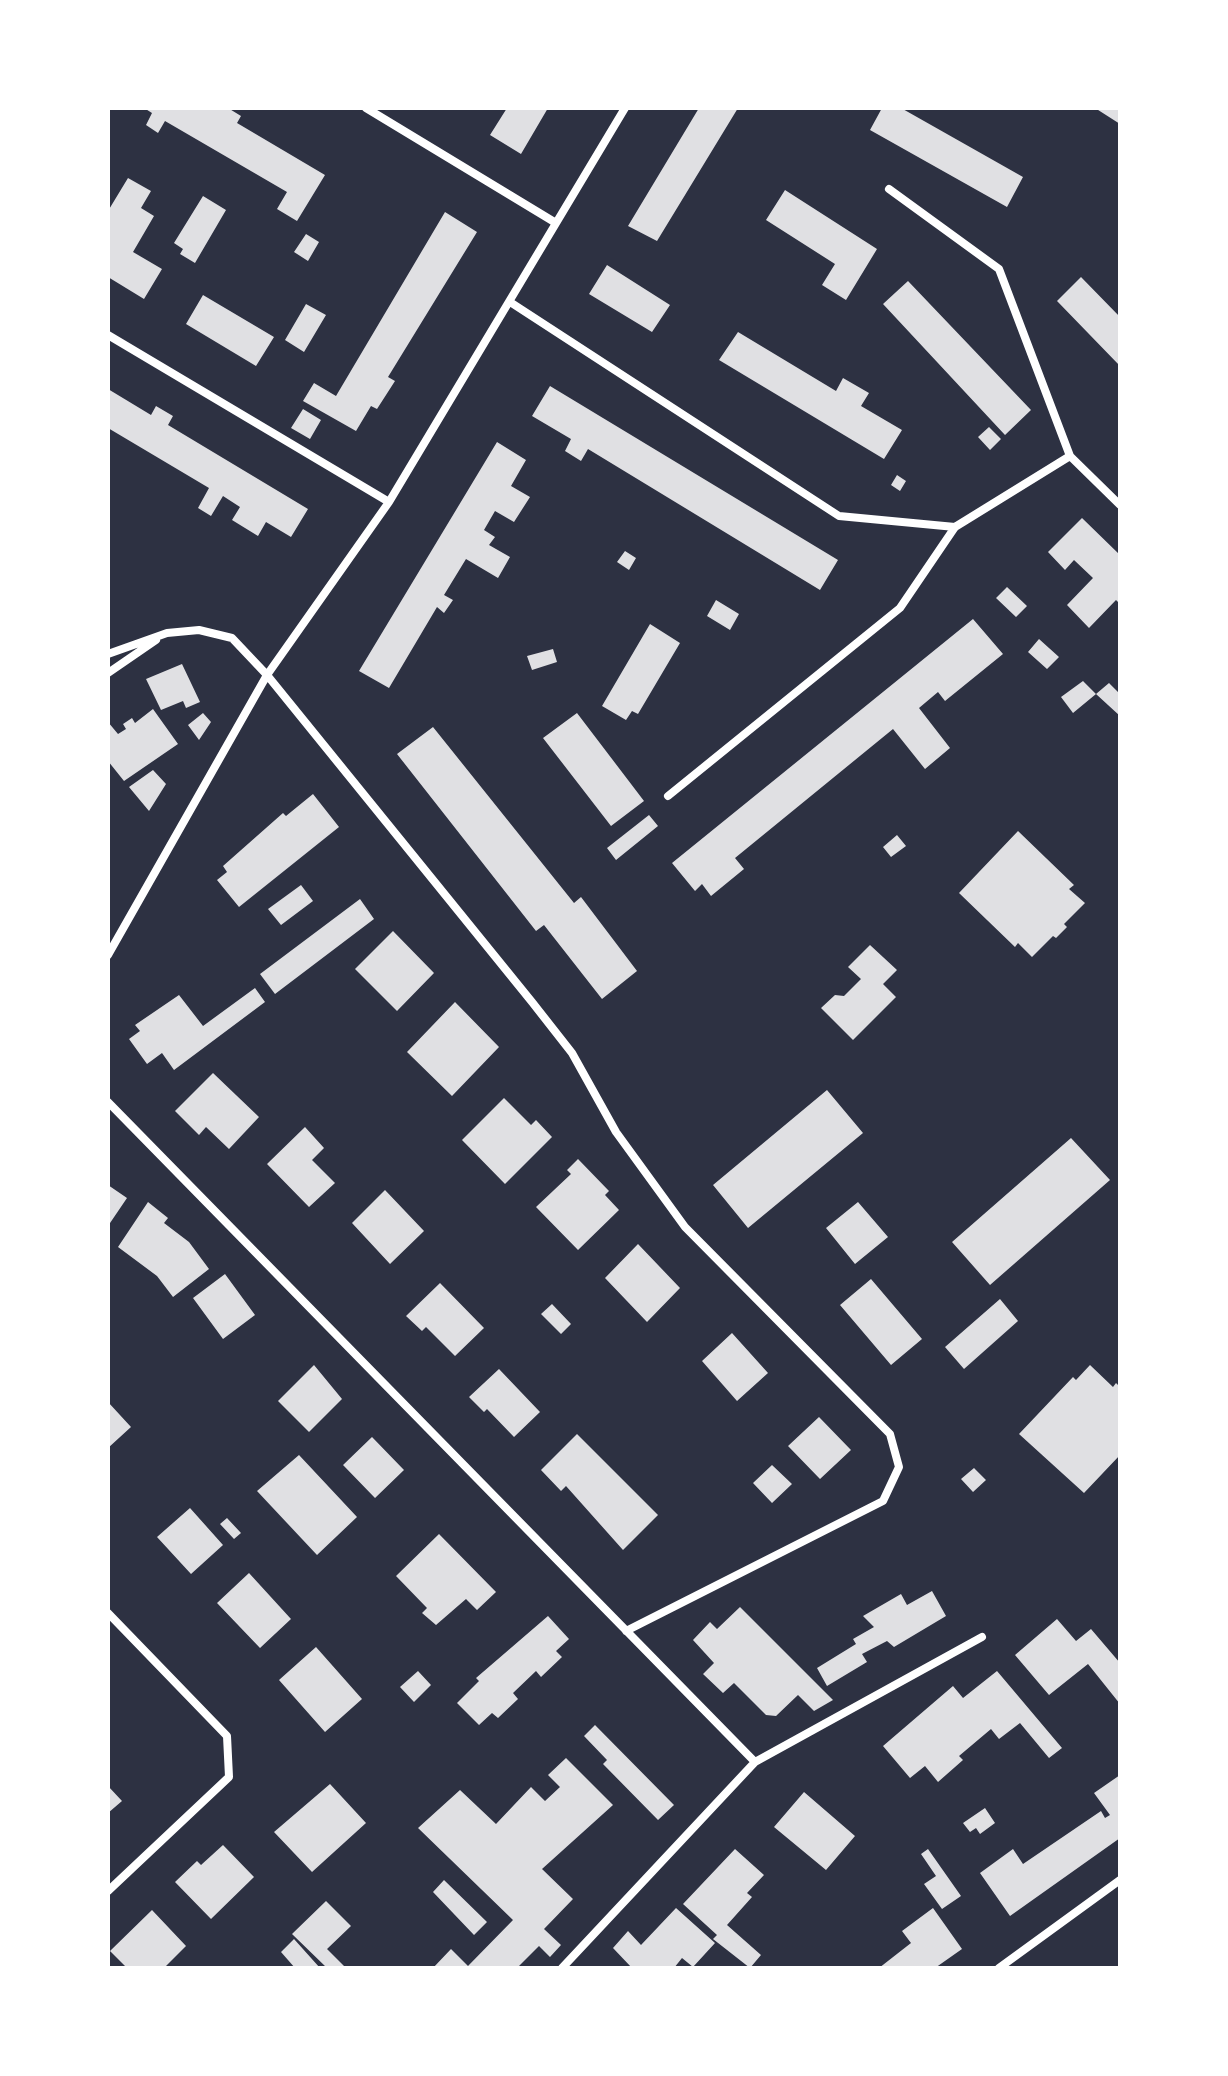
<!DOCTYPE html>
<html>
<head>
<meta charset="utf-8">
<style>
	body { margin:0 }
	#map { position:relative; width:1228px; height:2076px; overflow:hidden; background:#2d3142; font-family:"Alegreya Sans",sans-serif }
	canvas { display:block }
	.frame { position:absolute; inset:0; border:110px solid #fff; pointer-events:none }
</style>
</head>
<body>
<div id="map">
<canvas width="1228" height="2076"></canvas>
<div class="frame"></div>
</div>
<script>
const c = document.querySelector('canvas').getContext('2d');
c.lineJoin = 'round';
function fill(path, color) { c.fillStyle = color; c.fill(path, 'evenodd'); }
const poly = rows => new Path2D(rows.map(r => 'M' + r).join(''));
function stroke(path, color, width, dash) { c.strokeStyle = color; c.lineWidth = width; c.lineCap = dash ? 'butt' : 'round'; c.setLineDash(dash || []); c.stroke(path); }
const building = poly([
	[144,108,228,108,241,116,237,123,325,175,297,221,277,209,287,192,165,121,158,133,146,125,152,113],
	[507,108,548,108,521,154,490,135],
	[699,108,738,108,657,241,628,226],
	[882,108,901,108,1023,177,1007,207,870,130],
	[1095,108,1120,108,1120,124],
	[128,178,151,191,141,208,154,216,133,252,162,269,144,299,108,277,108,211],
	[785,190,877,249,846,300,822,285,835,264,766,220],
	[203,196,226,210,195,263,180,254,183,249,174,243],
	[445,212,477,232,388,377,395,381,377,409,371,406,356,431,303,401,314,383,336,396],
	[306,234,319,242,308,261,294,252],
	[607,265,670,305,652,332,589,294],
	[1081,277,1120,317,1120,366,1057,301],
	[908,281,1031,410,1005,435,883,304],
	[203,295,274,337,256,366,186,324],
	[306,304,326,315,304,352,285,340],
	[738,332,836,391,843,378,869,393,861,406,902,430,884,459,719,360],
	[550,386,838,560,820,590,588,449,581,461,565,451,571,439,532,416],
	[108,389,151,415,156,406,173,416,168,425,308,509,291,537,266,522,258,536,232,520,240,507,223,496,211,516,198,508,209,488,108,428],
	[303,409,321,420,310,439,291,428],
	[989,427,1001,439,990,450,978,437],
	[497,442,526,460,511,486,530,497,514,522,495,511,484,530,495,537,489,545,510,557,498,578,466,559,444,595,453,600,444,613,437,607,389,688,359,671],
	[897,475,906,481,900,491,891,485],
	[1082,518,1120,555,1120,604,1116,600,1089,628,1067,605,1093,578,1074,560,1065,570,1048,552],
	[625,551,636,558,629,570,617,562],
	[1007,587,1027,606,1016,617,996,598],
	[716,600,739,614,730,630,707,616],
	[973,619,1003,654,945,701,938,692,919,708,950,748,925,769,893,729,735,858,744,869,711,896,702,884,695,891,672,863],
	[650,624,680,643,638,714,632,711,626,720,602,706],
	[1039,639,1059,657,1047,669,1028,652],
	[553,649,557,662,532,670,527,656],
	[182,664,200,702,186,708,183,701,161,710,146,679],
	[1083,681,1096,694,1073,713,1061,697],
	[1109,683,1120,694,1120,716,1096,694],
	[153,709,178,744,124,781,108,761,108,722,118,734,126,729,123,724,132,718,135,723],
	[203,713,211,722,199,740,188,725],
	[577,713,644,801,611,826,543,738],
	[433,727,574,903,581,897,637,971,602,999,544,925,536,931,397,754],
	[153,770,166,784,149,811,129,787],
	[313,794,339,827,239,907,217,880,227,872,223,866,283,813,286,816],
	[649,815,658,826,616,860,607,848],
	[1018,831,1074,885,1069,889,1085,903,1064,924,1067,927,1056,938,1053,936,1032,957,1018,943,1015,947,959,893],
	[897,835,906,846,891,857,883,847],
	[301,885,313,901,281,925,268,909],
	[360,899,374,919,275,994,260,974],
	[393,931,434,973,397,1011,355,969],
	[870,945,897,970,883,984,896,997,853,1040,821,1008,835,995,844,996,861,979,848,967],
	[255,988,265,1002,174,1070,162,1053,147,1064,129,1039,140,1031,135,1025,179,995,203,1026],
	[455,1002,499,1047,452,1096,407,1052],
	[213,1073,259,1117,229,1149,206,1127,199,1135,175,1111],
	[827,1090,863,1133,748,1228,713,1185],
	[504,1098,531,1125,536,1120,552,1137,505,1184,462,1140],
	[305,1127,324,1148,312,1160,335,1183,309,1207,267,1164],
	[1071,1138,1110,1180,990,1285,952,1242],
	[578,1159,609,1191,605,1195,619,1210,578,1250,536,1207,571,1174,567,1170],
	[108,1185,127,1198,108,1226],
	[385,1190,424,1231,390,1264,352,1223],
	[148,1202,168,1218,164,1223,189,1242,209,1269,173,1297,157,1276,118,1247],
	[858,1202,888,1237,855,1264,826,1228],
	[638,1244,680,1288,647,1322,605,1278],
	[225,1274,255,1315,223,1339,193,1298],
	[871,1279,922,1339,891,1365,840,1305],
	[440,1283,484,1328,455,1356,426,1327,422,1331,406,1316],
	[1000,1299,1018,1321,964,1369,945,1347],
	[552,1304,571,1324,561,1334,541,1314],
	[732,1333,768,1373,737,1401,702,1361],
	[314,1365,342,1399,309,1432,278,1401],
	[1090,1365,1113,1387,1116,1383,1120,1387,1120,1455,1084,1493,1019,1434,1073,1377,1076,1380],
	[499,1369,540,1412,514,1437,487,1409,484,1412,469,1397],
	[108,1402,131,1427,108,1448],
	[819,1417,851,1450,820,1479,788,1446],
	[577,1434,658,1515,623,1550,566,1486,561,1491,541,1470],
	[372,1437,404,1470,375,1498,343,1465],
	[299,1455,357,1517,317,1555,257,1491],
	[772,1465,792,1484,772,1503,753,1483],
	[974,1468,986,1480,973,1492,961,1479],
	[190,1508,223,1545,191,1574,157,1537],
	[227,1518,241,1533,234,1539,220,1524],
	[439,1534,496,1592,477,1610,466,1599,436,1625,422,1613,427,1608,396,1576],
	[249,1573,291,1619,260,1648,217,1603],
	[932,1591,946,1616,894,1647,887,1641,862,1654,867,1662,827,1686,817,1668,856,1644,853,1639,874,1627,863,1616,901,1594,907,1605],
	[740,1607,833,1700,814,1711,798,1695,776,1716,766,1715,734,1683,723,1693,703,1674,714,1663,693,1640,710,1622,717,1629],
	[548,1616,569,1639,556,1651,562,1657,541,1677,536,1671,513,1693,518,1699,498,1718,492,1713,479,1725,457,1703,479,1681,476,1678],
	[1057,1619,1076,1641,1091,1629,1120,1663,1120,1704,1088,1664,1049,1695,1015,1655],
	[316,1647,362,1699,325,1732,279,1680],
	[418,1671,431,1685,414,1702,400,1687],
	[997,1671,1062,1748,1049,1758,1020,1723,999,1739,991,1729,959,1756,963,1760,938,1782,925,1766,910,1778,883,1746,953,1686,963,1698],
	[595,1725,674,1805,658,1820,603,1764,607,1760,584,1736],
	[566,1758,613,1805,542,1869,573,1899,544,1929,561,1945,550,1957,539,1946,517,1968,433,1968,451,1949,468,1966,513,1920,418,1828,460,1790,496,1824,531,1787,545,1801,560,1787,548,1775],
	[1120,1775,1120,1838,1010,1916,980,1873,1013,1849,1023,1864,1101,1811,1105,1818,1110,1815,1094,1793],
	[330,1784,366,1823,312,1872,274,1832],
	[108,1786,122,1801,108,1813],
	[804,1792,855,1836,826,1870,774,1827],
	[985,1808,995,1823,980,1834,976,1828,970,1832,963,1823],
	[223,1845,254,1877,211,1919,175,1882,197,1861,201,1865],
	[735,1849,764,1875,747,1893,752,1897,727,1925,761,1955,750,1968,713,1939,717,1935,683,1904],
	[928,1849,961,1896,942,1909,924,1884,936,1876,921,1854],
	[444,1880,487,1922,474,1935,433,1892],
	[326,1901,351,1926,327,1949,346,1968,327,1968,292,1934],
	[676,1908,715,1943,693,1967,682,1958,674,1968,632,1968,613,1948,628,1931,641,1945],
	[933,1908,962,1949,935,1968,879,1968,911,1943,902,1931],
	[152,1910,186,1946,164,1968,127,1968,110,1951],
	[294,1939,320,1968,295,1968,281,1952]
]);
const minor = poly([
	[366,108,556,223],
	[889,189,999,269,1070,456,1120,505],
	[510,302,839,516,955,527],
	[108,335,389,502],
	[108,654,167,633,199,630,232,638,267,675,532,1002,572,1053,616,1132,685,1227,890,1434,899,1467,883,1501,626,1631],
	[108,673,156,640],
	[668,796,900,608,955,527,1070,456],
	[108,955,267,675,389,502,625,108],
	[108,1102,755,1762],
	[108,1613,227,1736,229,1777,108,1891],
	[562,1968,755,1762,982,1637],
	[999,1968,1120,1880]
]);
fill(building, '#e0e0e3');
stroke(minor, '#fff', 8);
</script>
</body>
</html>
